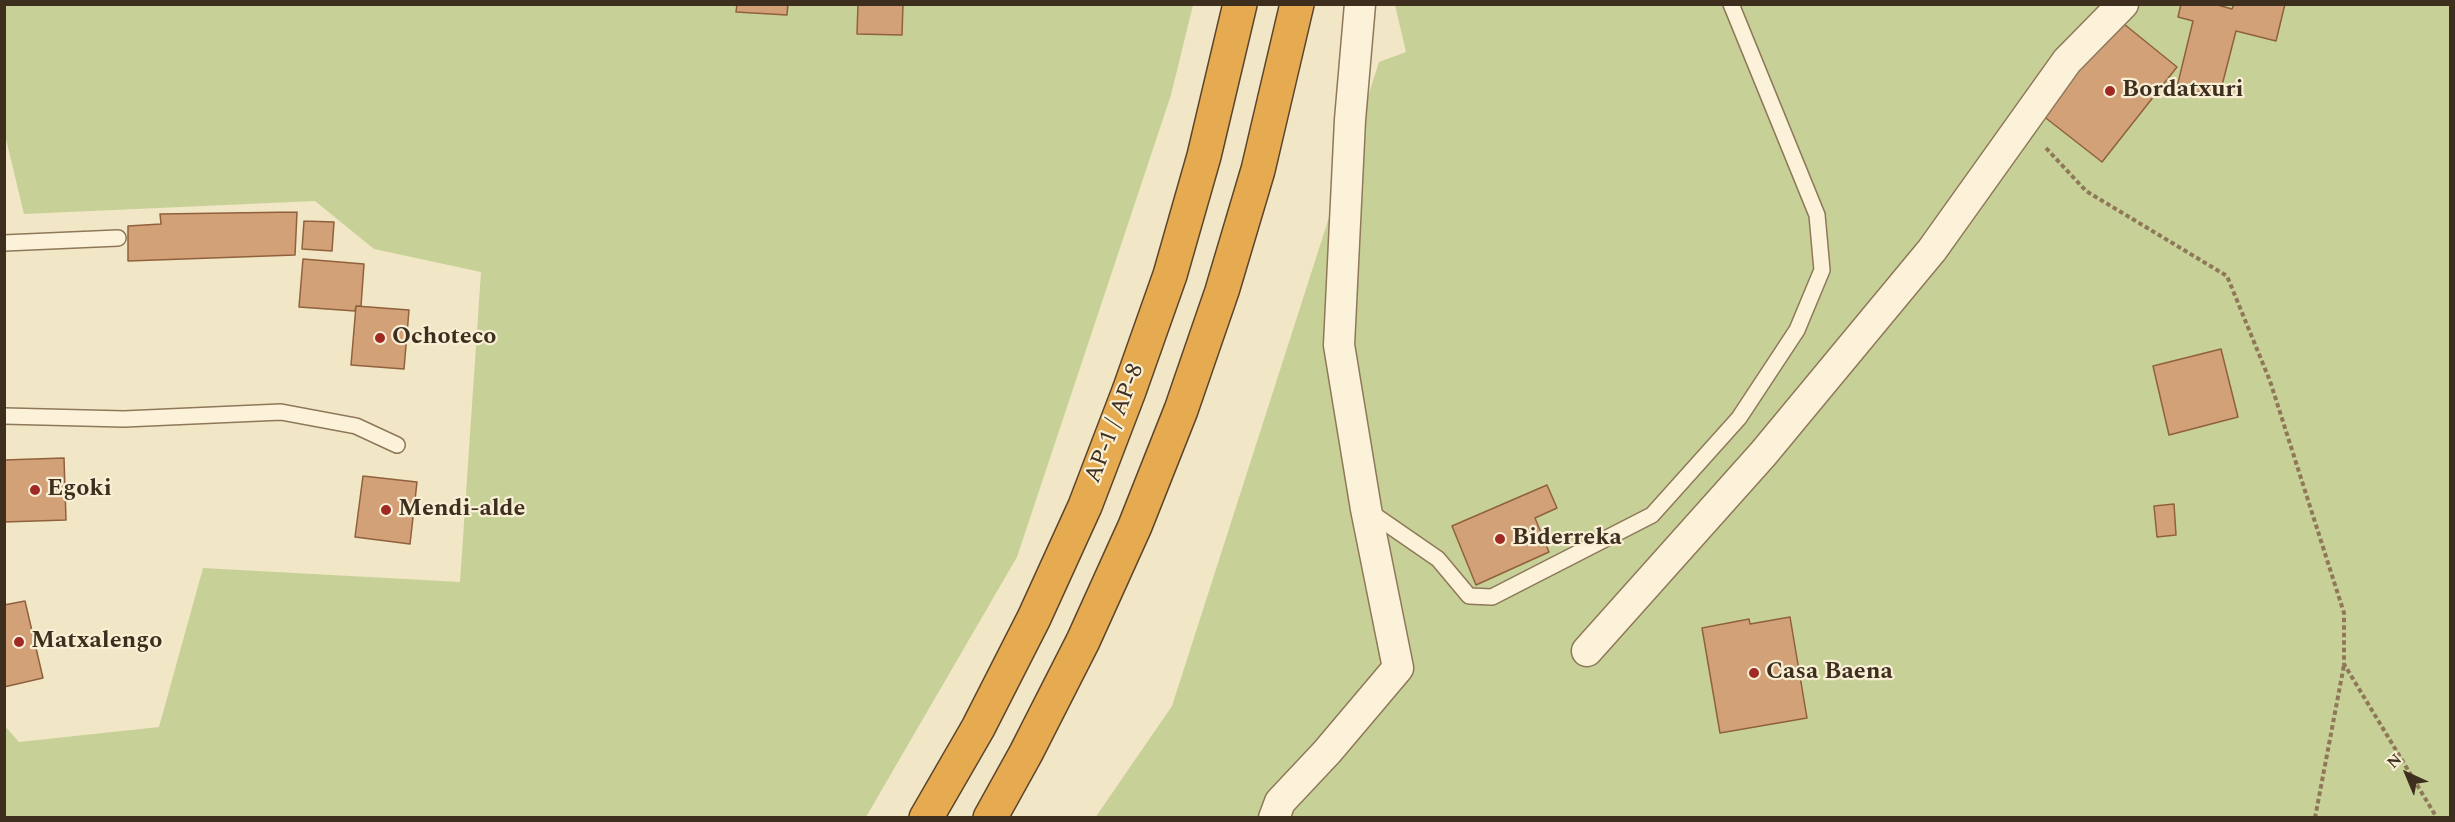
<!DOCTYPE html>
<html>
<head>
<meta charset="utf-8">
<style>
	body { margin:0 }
	#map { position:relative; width:2455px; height:822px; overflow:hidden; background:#f1e6c5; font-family:Spectral,serif }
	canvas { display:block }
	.frame { position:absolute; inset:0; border:6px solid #3d2e1e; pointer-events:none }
	.north { position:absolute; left:2377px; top:744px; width:60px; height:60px; -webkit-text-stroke:4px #f8efd5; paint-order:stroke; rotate:316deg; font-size:16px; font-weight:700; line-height:24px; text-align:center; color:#3d2e1e }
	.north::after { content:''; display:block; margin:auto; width:21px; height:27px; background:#3d2e1e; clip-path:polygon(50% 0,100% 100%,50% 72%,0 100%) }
</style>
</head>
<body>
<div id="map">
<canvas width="2455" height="822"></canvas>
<div class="frame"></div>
<div class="north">N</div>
</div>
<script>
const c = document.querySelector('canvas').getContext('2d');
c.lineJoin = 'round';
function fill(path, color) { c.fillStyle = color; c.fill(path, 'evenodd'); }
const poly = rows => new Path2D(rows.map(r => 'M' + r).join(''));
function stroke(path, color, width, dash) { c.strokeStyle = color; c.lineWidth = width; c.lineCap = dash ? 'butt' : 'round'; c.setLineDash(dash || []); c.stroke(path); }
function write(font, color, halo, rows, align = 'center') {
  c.font = font + ' Spectral,serif'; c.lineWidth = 4.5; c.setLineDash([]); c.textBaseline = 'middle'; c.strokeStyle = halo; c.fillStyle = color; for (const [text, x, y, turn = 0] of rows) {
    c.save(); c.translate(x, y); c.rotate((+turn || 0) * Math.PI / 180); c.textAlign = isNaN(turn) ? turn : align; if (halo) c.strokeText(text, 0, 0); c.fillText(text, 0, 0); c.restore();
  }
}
const green = poly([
	[5,5,1193,5,1171,95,1017,557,866,817,5,817,4,725,19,742,159,727,203,568,460,582,481,272,374,249,315,201,24,214,5,135],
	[1395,5,2450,5,2450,817,1095,818,1172,706,1379,62,1406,52]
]);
const building = poly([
	[737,4,788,4,787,15,736,12,737,4],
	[858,4,903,4,902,35,857,34,858,4],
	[2181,4,2214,4,2232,9,2234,4,2285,4,2276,41,2236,31,2219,97,2177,87,2193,21,2178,17,2181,4],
	[2119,20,2177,67,2102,162,2042,115,2119,20],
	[297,212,295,255,128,261,128,226,161,224,160,214,297,212],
	[304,221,334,222,332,251,302,249,304,221],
	[303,259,364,264,361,306,356,306,355,311,299,307,303,259],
	[356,306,409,310,404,369,351,365,356,306],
	[2221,349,2238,417,2169,435,2153,366,2221,349],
	[64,458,66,520,4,522,4,460,64,458],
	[363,476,417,482,410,544,355,537,363,476],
	[1547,485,1557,508,1535,518,1549,552,1476,585,1452,526,1547,485],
	[2174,504,2176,535,2157,537,2154,506,2174,504],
	[25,601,43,678,4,687,4,605,25,601],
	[1790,617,1807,718,1720,733,1702,628,1749,619,1750,624,1790,617]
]);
const path = poly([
	[2046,148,2086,191,2227,276,2270,381,2344,613,2344,664,2437,818],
	[2315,818,2344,665]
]);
const service = poly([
	[4,243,118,238],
	[4,416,124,419,281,412,356,426,397,445],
	[1367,510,1438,559,1469,596,1492,597,1652,515,1739,418,1797,330,1822,270,1817,215,1731,4]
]);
const minor = poly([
	[1587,651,1763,454,1932,250,2067,61,2123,4],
	[1274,818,1280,802,1327,752,1398,668,1366,509,1339,345,1350,120,1360,4]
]);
const motorway = poly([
	[926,818,978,728,1034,618,1085,506,1129,391,1170,275,1204,156,1240,4],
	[990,818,1026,753,1083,641,1135,526,1181,410,1222,291,1258,170,1297,4]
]);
const markers = [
	[2110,91,6,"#a12924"],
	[380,338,6,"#a12924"],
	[35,490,6,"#a12924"],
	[386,510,6,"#a12924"],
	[1500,539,6,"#a12924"],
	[19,642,6,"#a12924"],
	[1754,673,6,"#a12924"]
];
const poiNames = [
	["Bordatxuri",2122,91],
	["Ochoteco",392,338],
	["Egoki",47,490],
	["Mendi-alde",398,510],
	["Biderreka",1512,539],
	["Matxalengo",31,642],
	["Casa Baena",1766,673]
];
const streetNames = [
	["AP-1 / AP-8",1116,424,-69]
];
fill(green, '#c7d197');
fill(building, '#d2a178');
stroke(building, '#8f613d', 1.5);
stroke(service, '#8e7859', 18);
stroke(minor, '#8e7859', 33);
stroke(motorway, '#5c452d', 36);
stroke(path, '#8e7859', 4, [4.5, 3]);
stroke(service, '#fbf2d9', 15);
stroke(minor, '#fbf2d9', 30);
stroke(motorway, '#e6ab50', 33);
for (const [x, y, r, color] of markers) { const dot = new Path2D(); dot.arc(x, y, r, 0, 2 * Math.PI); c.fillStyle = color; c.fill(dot); stroke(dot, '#f8efd5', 2); }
write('bold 24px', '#3d2e1e', '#f8efd5', poiNames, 'left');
write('24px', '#3d2e1e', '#f8efd5', streetNames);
</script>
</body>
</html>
